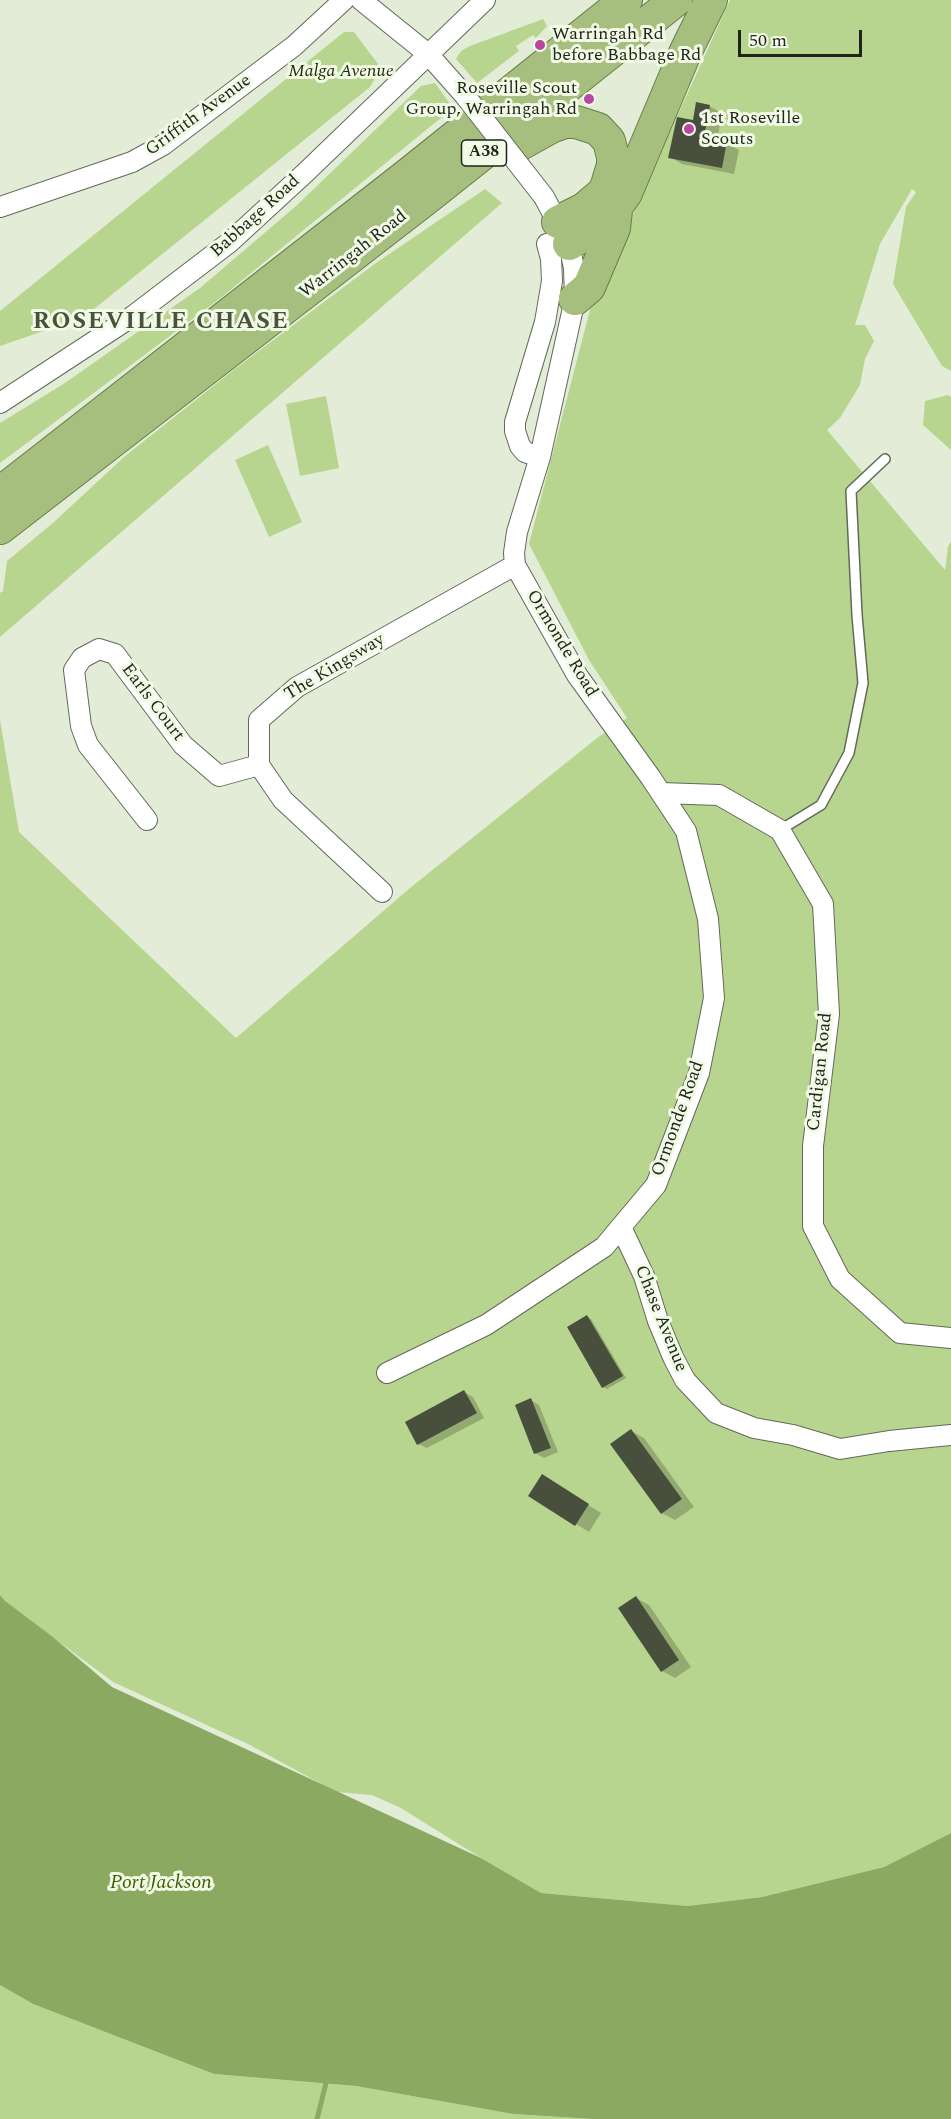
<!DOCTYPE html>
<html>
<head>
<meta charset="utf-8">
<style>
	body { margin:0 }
	#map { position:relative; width:951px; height:2119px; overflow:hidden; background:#e3ecd7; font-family:Spectral,serif }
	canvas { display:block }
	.scale { position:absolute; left:738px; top:30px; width:124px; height:27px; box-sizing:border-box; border:3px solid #1f231b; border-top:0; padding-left:8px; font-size:18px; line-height:21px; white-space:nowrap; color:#1f231b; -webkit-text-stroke:4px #f0fae4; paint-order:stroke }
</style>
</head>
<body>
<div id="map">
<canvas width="951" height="2119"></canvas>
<div class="scale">50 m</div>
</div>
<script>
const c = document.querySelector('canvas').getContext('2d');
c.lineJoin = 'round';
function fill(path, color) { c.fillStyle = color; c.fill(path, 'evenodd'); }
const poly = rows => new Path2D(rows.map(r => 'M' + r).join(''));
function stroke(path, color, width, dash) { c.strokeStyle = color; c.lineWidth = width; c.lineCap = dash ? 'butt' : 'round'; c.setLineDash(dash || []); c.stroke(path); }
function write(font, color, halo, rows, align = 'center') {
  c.font = font + ' Spectral,serif'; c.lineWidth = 6; c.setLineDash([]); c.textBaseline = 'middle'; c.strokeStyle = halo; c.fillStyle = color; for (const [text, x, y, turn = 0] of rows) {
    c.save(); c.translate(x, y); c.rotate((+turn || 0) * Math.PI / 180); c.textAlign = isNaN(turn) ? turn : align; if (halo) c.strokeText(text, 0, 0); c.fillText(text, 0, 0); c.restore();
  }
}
const green = poly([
	[730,0,951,0,951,371,942,366,893,284,906,207,916,192,912,189,880,244,855,325,865,325,874,341,865,359,860,385,840,418,827,430,945,570,948,547,951,541,951,1833,884,1867,762,1897,688,1906,541,1893,481,1858,401,1808,372,1795,336,1792,248,1744,113,1682,4,1601,0,1595,0,720,19,832,236,1038,410,888,597,738,627,718,589,660,529,544,591,306],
	[543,19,547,26,536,38,533,35,516,46,519,51,477,83,456,59,461,51,470,46],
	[344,32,354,32,378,64,378,73,370,87,84,317,0,346,0,311],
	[435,83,453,108,218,300,0,463,0,423,65,383,200,288,296,206,421,86],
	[485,189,502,203,0,637,0,593,3,591,7,561,54,522,124,457,236,368,376,263],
	[948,395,951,397,951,450,923,425,925,401],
	[326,396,339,468,300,476,286,404],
	[268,445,302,522,269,537,235,460],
	[0,1985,33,2004,214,2074,356,2086,513,2114,592,2119,0,2119]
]);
const water = poly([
	[0,1595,5,1601,53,1637,112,1687,481,1858,541,1893,688,1906,762,1897,884,1867,951,1833,951,2119,592,2119,513,2114,356,2086,214,2074,33,2004,0,1985]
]);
const shadow = poly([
	[709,106,722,113,717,141,726,143,739,150,734,174,682,164,670,157,694,122],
	[587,1317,591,1319,626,1378,607,1389,603,1387],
	[464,1392,473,1397,484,1418,427,1448,418,1444],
	[531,1400,539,1405,558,1452,544,1458,535,1453],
	[631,1431,644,1438,694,1507,675,1520,662,1513],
	[555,1484,601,1513,589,1532,530,1496],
	[636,1598,649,1605,691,1667,675,1678,662,1671]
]);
const stream = poly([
	[317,2119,326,2083]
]);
const building = poly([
	[696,102,710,105,704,137,727,141,722,168,668,158,677,117,693,120],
	[587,1315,623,1376,602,1388,567,1327],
	[464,1390,477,1413,417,1445,405,1422],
	[531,1398,551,1448,534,1454,515,1405],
	[631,1429,682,1499,661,1514,610,1444],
	[542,1474,589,1504,575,1526,528,1496],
	[636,1596,679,1660,661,1672,618,1608]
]);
const service = poly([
	[780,830,821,805,849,753,863,683,857,615,851,491,885,459]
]);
const minor = poly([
	[361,0,428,54,466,97],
	[0,207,132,162,163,145,294,46,344,0],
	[0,403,133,316,230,242,305,173,485,0],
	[540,457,525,452,520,446,515,431,515,422,545,322,552,281,551,259,547,244],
	[661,793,719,795,780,830,823,904,829,1014,813,1146,813,1226,840,1279,900,1333,951,1338],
	[147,820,88,745,81,726,74,670,82,658,99,649,115,654,183,745,219,776,259,765],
	[382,892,283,800,259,765,259,720,297,687,515,565],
	[621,1227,644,1276,658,1321,673,1357,685,1380,716,1413,754,1428,793,1435,840,1449,889,1441,951,1435],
	[387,1373,486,1325,604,1247,656,1185,699,1073,714,998,708,919,686,831,651,778,577,675,515,565,514,553,517,532,540,457,575,299,574,268,569,244,544,197]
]);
const trunk = poly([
	[517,146,553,126,565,122,576,122,598,129,609,141,613,157,613,165,607,185,603,193,584,209,558,222],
	[569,244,605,222,626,193,685,53,711,0],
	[575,299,589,287,614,228,616,210],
	[0,493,406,176,626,0],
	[0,528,428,197,676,0]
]);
const minorBridge = poly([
	[466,97,544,197]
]);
const markers = [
	[540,45,6,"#b946a0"],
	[589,99,6,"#b946a0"],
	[689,129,6,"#b946a0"]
];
const shields = [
	[484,153,45]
];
const shieldNames = [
	["A38",484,153]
];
const poiNames = [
	["Warringah Rd",552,35],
	["before Babbage Rd",552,56],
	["Roseville Scout",577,89,"right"],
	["Group, Warringah Rd",577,110,"right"],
	["1st Roseville",701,119],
	["Scouts",701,140]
];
const parkNames = [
	["Malga Avenue",341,72]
];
const streetNames = [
	["Griffith Avenue",199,116,-36],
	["Babbage Road",256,217,-42],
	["Warringah Road",354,255,-38],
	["Ormonde Road",561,644,59],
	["The Kingsway",335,668,-31],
	["Earls Court",152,703,53],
	["Cardigan Road",821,1072,-84],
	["Ormonde Road",679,1119,-70],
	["Chase Avenue",660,1319,68]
];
const waterNames = [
	["Port Jackson",161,1884]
];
const districtNames = [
	["ROSEVILLE CHASE",161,323]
];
fill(green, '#b8d58f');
fill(water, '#8ba960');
fill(shadow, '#0003');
stroke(stream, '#8ba960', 5);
fill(building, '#48503d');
stroke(service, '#616a57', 12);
stroke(minor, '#616a57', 22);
stroke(trunk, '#687e47', 34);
stroke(service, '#fff', 9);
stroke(minor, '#fff', 20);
stroke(trunk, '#a6bf7f', 32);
stroke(minorBridge, '#616a57', 22, []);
stroke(minorBridge, '#fff', 20);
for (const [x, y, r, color] of markers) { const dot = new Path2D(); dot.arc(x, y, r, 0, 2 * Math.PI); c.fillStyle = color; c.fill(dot); stroke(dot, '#f0fae4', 2); }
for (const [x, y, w] of shields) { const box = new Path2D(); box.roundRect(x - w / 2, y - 13, w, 26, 4.5); c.fillStyle = '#f0fae4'; c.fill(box); stroke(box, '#1f231b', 1.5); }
write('bold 16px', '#1f231b', null, shieldNames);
write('18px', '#1f231b', '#f0fae4', poiNames, 'left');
write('italic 18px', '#232f10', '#f0fae4', parkNames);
write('18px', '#1f231b', '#f0fae4', streetNames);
write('italic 20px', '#405b06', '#f0fae4', waterNames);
c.letterSpacing = '1.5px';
write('bold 24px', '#49513f', '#f0fae4', districtNames);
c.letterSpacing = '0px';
</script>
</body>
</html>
